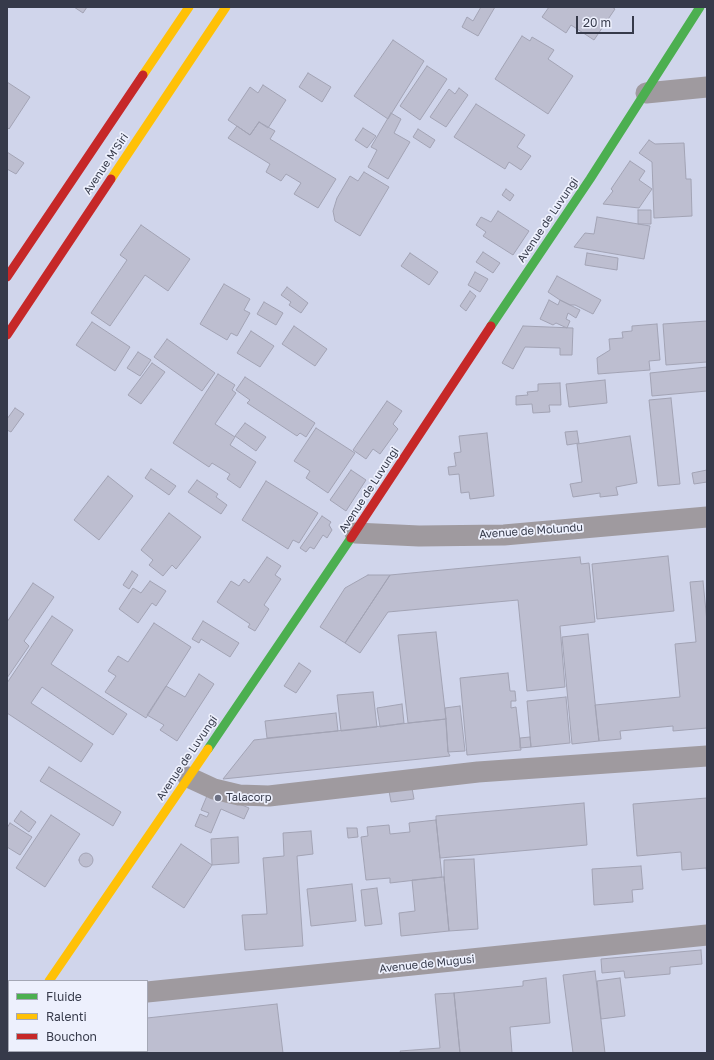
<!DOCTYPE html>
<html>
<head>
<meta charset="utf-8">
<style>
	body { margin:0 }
	#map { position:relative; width:714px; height:1060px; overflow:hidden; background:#d0d5eb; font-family:"Golos Text",sans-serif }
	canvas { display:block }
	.frame { position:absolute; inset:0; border:8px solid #363a4a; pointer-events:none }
	.legend { position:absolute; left:8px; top:980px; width:140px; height:72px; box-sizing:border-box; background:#edf0fd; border:1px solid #a4a7b5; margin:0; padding:5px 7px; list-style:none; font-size:12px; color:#363a4a }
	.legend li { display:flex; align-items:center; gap:8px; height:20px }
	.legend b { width:20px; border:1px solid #a4a7b5 }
	.scale { position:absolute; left:576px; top:16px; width:58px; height:18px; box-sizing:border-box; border:2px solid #363a4a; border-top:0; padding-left:5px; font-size:12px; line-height:14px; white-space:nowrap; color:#363a4a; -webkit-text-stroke:3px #edf0fd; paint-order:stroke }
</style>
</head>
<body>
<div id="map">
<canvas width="714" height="1060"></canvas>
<div class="frame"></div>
<ul class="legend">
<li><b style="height:5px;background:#4caf50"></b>Fluide</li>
<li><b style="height:5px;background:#ffc107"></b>Ralenti</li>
<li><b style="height:5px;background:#c62828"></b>Bouchon</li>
</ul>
<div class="scale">20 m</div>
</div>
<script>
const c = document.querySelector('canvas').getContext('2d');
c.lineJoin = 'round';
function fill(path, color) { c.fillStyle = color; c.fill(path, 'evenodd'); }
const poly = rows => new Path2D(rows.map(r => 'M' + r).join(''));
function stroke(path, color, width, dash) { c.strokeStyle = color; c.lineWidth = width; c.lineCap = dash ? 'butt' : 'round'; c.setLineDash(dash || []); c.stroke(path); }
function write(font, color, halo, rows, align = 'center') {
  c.font = font + ' "Golos Text",sans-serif'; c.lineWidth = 3.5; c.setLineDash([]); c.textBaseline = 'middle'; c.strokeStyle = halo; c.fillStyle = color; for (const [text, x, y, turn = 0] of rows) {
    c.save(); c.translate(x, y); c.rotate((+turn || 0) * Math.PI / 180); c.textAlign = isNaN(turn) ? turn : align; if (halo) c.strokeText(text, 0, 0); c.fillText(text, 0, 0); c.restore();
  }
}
const building = poly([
	[74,7,87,7,83,13,74,7],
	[481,7,495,7,478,36,462,27,467,17,473,21,481,7],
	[549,7,612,7,615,9,594,40,571,25,566,33,542,17,549,7],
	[522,36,530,41,532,37,554,50,548,59,573,76,548,114,495,79,522,36],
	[393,40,424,61,388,119,354,96,393,40],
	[427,66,447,79,420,120,400,106,427,66],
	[308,73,331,87,322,102,299,87,308,73],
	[7,82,30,97,9,129,7,127,7,82],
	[263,85,286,100,268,128,259,122,250,135,228,120,250,87,258,93,263,85],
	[459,88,468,95,446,127,430,117,449,89,455,94,459,88],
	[476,104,525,135,517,147,531,156,521,170,509,162,505,169,454,137,476,104],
	[391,113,401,119,394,133,410,142,388,179,368,167,377,150,371,147,391,113],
	[259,122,275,131,270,139,336,179,318,208,294,194,301,183,286,174,281,181,266,172,270,164,228,138,237,126,250,135,259,122],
	[363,128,376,136,367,148,355,140,363,128],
	[418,129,435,140,430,148,413,137,418,129],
	[649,140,655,144,684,143,686,179,691,179,692,216,654,218,652,162,639,153,649,140],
	[7,152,24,163,16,174,7,169,7,152],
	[630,161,645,171,639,180,652,189,639,208,603,204,613,191,611,189,630,161],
	[364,172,389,187,360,236,335,221,333,211,337,198,350,176,358,181,364,172],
	[506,189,514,195,510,201,502,195,506,189],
	[638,210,651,210,651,224,638,224,638,210],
	[498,211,529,231,513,255,483,236,486,232,476,225,481,217,491,222,498,211],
	[597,217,650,226,644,259,574,247,585,233,594,234,597,217],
	[141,225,190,259,168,291,145,275,110,326,91,313,127,260,120,255,141,225],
	[483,252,500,263,493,273,476,262,483,252],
	[410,253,438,272,429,285,401,266,410,253],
	[587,253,618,258,617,270,585,265,587,253],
	[475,272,488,279,480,292,468,285,475,272],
	[557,276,601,300,593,314,575,305,570,305,560,300,548,292,557,276],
	[224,284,250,299,244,310,250,313,237,336,231,333,227,340,200,324,224,284],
	[287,287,308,303,301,313,289,305,291,302,281,295,287,287],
	[470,291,476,296,466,311,460,306,470,291],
	[549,300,558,305,560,300,580,310,576,318,568,313,566,319,570,321,567,328,556,323,553,325,540,319,549,300],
	[264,302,283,313,276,325,257,314,264,302],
	[707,321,707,362,666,365,663,324,707,321],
	[92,322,130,347,115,371,76,345,92,322],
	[657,324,660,360,649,361,650,370,598,374,597,358,610,350,609,339,623,338,622,332,632,331,632,326,657,324],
	[294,326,327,349,315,366,282,344,294,326],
	[523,326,573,328,572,355,560,355,560,348,525,347,513,369,502,363,523,326],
	[251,331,274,346,260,367,237,353,251,331],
	[167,339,215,373,202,391,154,357,167,339],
	[138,352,151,360,140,376,127,368,138,352],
	[152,363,165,372,141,404,128,395,152,363],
	[707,367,707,391,652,396,650,373,707,367],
	[218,374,235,385,232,390,236,393,215,424,235,437,230,445,256,462,240,488,227,479,230,474,212,463,209,467,173,443,218,374],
	[245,377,315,423,306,437,300,433,297,436,247,403,250,400,236,390,245,377],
	[605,380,607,403,569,407,566,384,605,380],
	[560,383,561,405,549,405,550,412,533,413,532,404,516,405,516,396,528,395,527,392,538,391,538,384,560,383],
	[671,398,680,484,658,486,649,400,671,398],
	[387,401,402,411,393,424,398,429,380,454,373,449,366,459,353,450,387,401],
	[15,408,24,414,11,432,7,430,7,419,15,408],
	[245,423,266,437,256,451,235,436,245,423],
	[316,428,355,453,328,493,306,478,310,471,294,461,316,428],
	[577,431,579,443,567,445,565,432,577,431],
	[487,433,494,496,470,499,469,492,461,493,459,474,449,475,448,467,456,466,454,453,461,452,459,436,487,433],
	[630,436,637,483,616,487,618,495,600,497,600,493,573,497,570,484,582,482,577,444,630,436],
	[151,469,176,486,169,495,145,478,151,469],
	[351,470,366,480,346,511,330,500,351,470],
	[707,470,707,482,694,484,692,473,707,470],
	[108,476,133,496,99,540,74,520,108,476],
	[197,480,218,494,216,497,227,505,221,514,188,492,197,480],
	[266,481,318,513,299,543,293,540,288,549,242,520,266,481],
	[169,513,201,537,176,569,172,565,163,576,149,565,153,560,141,550,169,513],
	[322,516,331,522,329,525,332,530,327,538,323,535,314,549,310,547,306,552,300,548,322,516],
	[668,556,674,611,597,619,592,564,668,556],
	[267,557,281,566,275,575,281,579,264,605,269,609,255,631,248,627,250,624,217,602,231,581,239,586,244,579,249,583,267,557],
	[580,557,581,564,589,563,595,622,560,626,565,687,527,691,518,600,388,612,360,653,345,643,390,575,580,557],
	[132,571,138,575,129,589,123,585,132,571],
	[368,575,390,575,345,643,320,627,345,588,368,575],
	[150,581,166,591,156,606,152,603,138,623,119,609,133,588,141,593,150,581],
	[703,581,707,622,707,728,673,731,673,726,620,731,621,739,599,741,595,705,680,697,675,644,696,642,690,582,703,581],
	[33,583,54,597,24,641,29,646,7,678,7,622,33,583],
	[52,616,73,630,51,664,127,714,113,735,42,687,31,703,93,744,81,762,7,713,7,683,52,616],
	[203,621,239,643,230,657,201,639,199,643,192,639,203,621],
	[154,623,191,647,146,718,105,692,116,676,108,671,118,656,128,662,154,623],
	[436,632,446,719,408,723,398,635,436,632],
	[588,634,599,741,572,744,562,637,588,634],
	[299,663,311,671,296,693,284,686,299,663],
	[508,673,510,691,515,691,516,701,511,701,511,708,516,707,521,750,467,755,460,678,508,673],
	[199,674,214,684,177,741,160,730,164,725,147,715,166,686,185,697,199,674],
	[373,692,377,727,341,731,337,695,373,692],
	[566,697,570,743,531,747,527,701,566,697],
	[402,704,404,723,380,727,377,708,402,704],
	[460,706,465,751,448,752,445,708,460,706],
	[336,713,338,731,267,738,265,721,336,713],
	[446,719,448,752,450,756,223,779,254,740,446,719],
	[530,737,531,747,520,748,520,738,530,737],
	[49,767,121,812,113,826,40,781,49,767],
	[412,788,414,799,391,802,389,791,412,788],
	[209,791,249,808,244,819,221,809,211,833,195,826,200,814,207,817,209,813,201,810,209,791],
	[707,798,707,874,706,868,682,870,681,852,637,856,633,804,707,798],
	[584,803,587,845,440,858,436,820,436,816,584,803],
	[21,811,36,822,29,832,14,821,21,811],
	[51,815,80,834,45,887,16,868,51,815],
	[436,820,442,877,390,883,390,878,366,880,361,837,368,836,367,827,389,825,390,834,410,832,409,823,436,820],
	[10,823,32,837,20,855,7,847,7,828,10,823],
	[347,828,357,828,358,837,348,838,347,828],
	[311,831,313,854,297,856,303,946,245,950,242,915,267,914,263,858,284,856,283,833,311,831],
	[238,837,239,863,212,865,211,839,238,837],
	[181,844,212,865,184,908,152,887,181,844],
	'79 860a7 7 0 1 1 14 0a7 7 0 1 1-14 0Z',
	[474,859,478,929,449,931,444,877,444,860,474,859],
	[641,866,643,889,632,890,633,902,594,905,592,869,641,866],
	[444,877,449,931,401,936,399,913,415,911,412,880,444,877],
	[352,884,356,921,311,926,307,889,352,884],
	[377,888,382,924,365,926,361,890,377,888],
	[701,950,702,964,670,967,670,974,625,978,624,971,602,973,601,959,701,950],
	[595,971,605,1053,573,1053,563,975,595,971],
	[546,978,550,1023,510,1027,512,1053,460,1053,454,993,523,986,523,981,546,978],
	[620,978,625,1016,601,1019,597,981,620,978],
	[454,993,460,1053,401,1053,400,1051,440,1048,435,994,454,993],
	[277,1004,283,1053,72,1053,72,1051,147,1051,147,1018,277,1004]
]);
const street = poly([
	[646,93,707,87],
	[355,533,419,536,504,535,707,517],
	[188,777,214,789,239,795,269,796,478,772,707,756],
	[147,992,707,935]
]);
const fast = poly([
	[491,326,590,179,700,7],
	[208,749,351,538],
	[7,1045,9,1042]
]);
const slow = poly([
	[143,75,189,7],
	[111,179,226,7],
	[49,981,208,749]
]);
const jam = poly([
	[7,277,143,75],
	[7,335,111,179],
	[351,538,491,326]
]);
const markers = [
	[218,798,4,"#6c7082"]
];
const streetNames = [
	["Avenue M'Siri",106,164,-56],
	["Avenue de Luvungi",548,220,-56],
	["Avenue de Luvungi",369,490,-57],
	["Avenue de Molundu",531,531,-4],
	["Avenue de Luvungi",187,758,-56],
	["Avenue de Mugusi",427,964,-6]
];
const poiNames = [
	["Talacorp",226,798]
];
fill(building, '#bdbed0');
stroke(building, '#a2a3b4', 1);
stroke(street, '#9f9a9f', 21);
stroke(fast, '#4caf50', 9);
stroke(slow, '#ffc107', 9);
stroke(jam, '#c62828', 9);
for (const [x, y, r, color] of markers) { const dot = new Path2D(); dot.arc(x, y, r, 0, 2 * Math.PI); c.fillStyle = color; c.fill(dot); stroke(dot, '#edf0fd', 1.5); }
write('11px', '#363a4a', '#edf0fd', streetNames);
write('11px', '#363a4a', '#edf0fd', poiNames, 'left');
</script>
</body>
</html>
